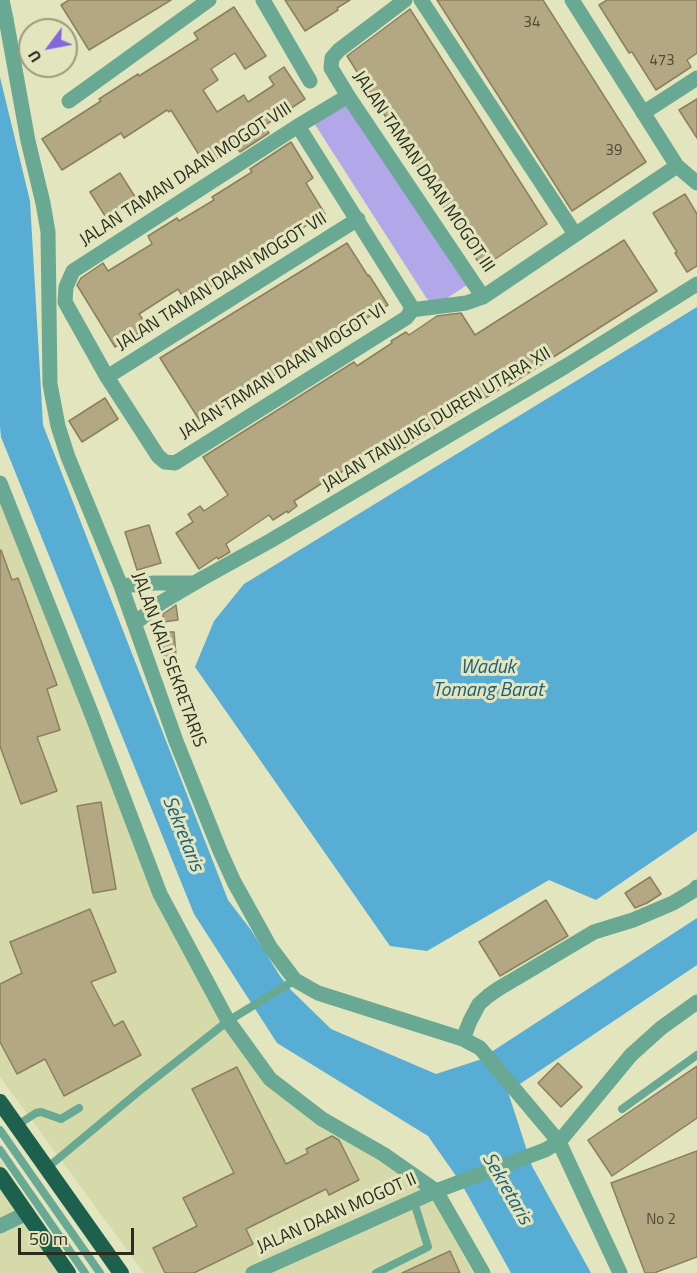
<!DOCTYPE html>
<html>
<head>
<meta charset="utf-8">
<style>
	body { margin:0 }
	#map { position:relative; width:697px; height:1273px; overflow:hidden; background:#e2e5be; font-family:"Titillium Web",sans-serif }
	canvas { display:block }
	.north { position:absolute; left:18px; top:18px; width:60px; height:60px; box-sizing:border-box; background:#e2e5be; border:2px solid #999b7e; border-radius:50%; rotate:238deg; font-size:16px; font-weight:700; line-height:24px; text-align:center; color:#2b2c1d }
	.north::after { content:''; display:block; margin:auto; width:21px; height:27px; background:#8466e1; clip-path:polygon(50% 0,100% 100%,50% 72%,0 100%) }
	.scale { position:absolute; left:18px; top:1228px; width:116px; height:27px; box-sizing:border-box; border:3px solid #2b2c1d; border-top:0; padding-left:8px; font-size:18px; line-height:21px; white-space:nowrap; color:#2b2c1d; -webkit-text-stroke:4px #e2e5be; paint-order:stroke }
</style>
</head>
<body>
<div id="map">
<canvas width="697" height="1273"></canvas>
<div class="north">U</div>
<div class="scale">50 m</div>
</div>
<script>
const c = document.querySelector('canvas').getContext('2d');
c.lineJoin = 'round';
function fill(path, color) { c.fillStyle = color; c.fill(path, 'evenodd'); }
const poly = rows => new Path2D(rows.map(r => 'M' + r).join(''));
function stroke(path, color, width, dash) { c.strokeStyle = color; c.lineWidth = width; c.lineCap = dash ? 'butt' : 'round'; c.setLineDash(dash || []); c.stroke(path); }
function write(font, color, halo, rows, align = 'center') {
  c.font = font + ' "Titillium Web",sans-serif'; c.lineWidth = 6; c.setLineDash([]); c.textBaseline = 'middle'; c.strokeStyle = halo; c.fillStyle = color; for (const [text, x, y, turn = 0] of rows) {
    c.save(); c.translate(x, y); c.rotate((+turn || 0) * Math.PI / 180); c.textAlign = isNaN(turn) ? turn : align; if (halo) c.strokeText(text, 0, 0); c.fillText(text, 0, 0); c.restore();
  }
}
const built = poly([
	[0,500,32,570,149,881,264,1078,430,1195,473,1273,144,1273,0,1077],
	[0,1161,71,1273,0,1273]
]);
const green = poly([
	[355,97,470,283,438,304,427,299,314,123]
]);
const water = poly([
	[0,77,30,201,43,425,228,900,251,930,280,976,291,990,331,1029,436,1074,479,1060,697,918,697,965,508,1092,532,1166,591,1273,511,1273,461,1183,428,1136,277,1043,194,914,1,437,0,426],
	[697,307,697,831,596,900,549,880,427,951,390,946,195,667,214,621,244,584]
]);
const building = poly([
	[69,0,171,0,89,50,61,5,69,0],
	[285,0,350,0,337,8,338,10,305,31,285,0],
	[437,0,543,0,646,162,572,211,437,0],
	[607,0,697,0,697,53,687,60,691,67,656,90,632,52,629,53,599,5,607,0],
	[234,7,266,56,245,69,235,53,211,69,218,80,203,90,217,112,244,95,248,102,274,85,269,77,284,67,305,99,264,126,269,133,240,152,236,147,206,166,171,110,169,112,167,110,124,138,121,133,62,170,42,139,101,101,99,99,138,74,139,76,198,39,194,33,234,7],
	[410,9,547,224,482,268,347,56,410,9],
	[697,99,697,138,679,110,697,99],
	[291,142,313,178,306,183,325,214,250,260,250,258,215,280,217,283,186,302,178,289,139,314,148,327,115,347,77,285,81,278,103,263,108,271,152,244,148,236,177,218,179,221,214,200,212,197,252,172,250,169,291,142],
	[120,173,137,200,107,219,90,192,120,173],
	[685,194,697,214,697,266,687,272,675,253,677,252,653,213,685,194],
	[624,240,657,291,508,386,507,385,450,419,450,418,399,451,393,441,385,446,384,445,340,473,344,480,329,489,324,482,294,501,297,506,288,513,287,511,273,520,269,515,226,544,230,552,218,559,217,557,199,569,176,533,193,522,188,514,200,506,204,511,228,495,203,457,354,362,357,366,392,343,391,341,406,332,409,335,437,316,461,313,475,335,624,240],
	[347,243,368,276,369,275,388,305,200,421,160,358,347,243],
	[105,398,118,419,82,442,69,421,105,398],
	[149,525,161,563,137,570,125,532,149,525],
	[1,550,12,580,18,578,57,685,47,689,60,730,37,737,57,791,21,804,0,746,0,551,1,550],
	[176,605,178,620,163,622,163,614,176,605],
	[162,632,174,632,177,667,165,668,162,632],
	[101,802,116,889,93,893,77,806,101,802],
	[650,877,661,894,647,903,635,908,625,893,650,877],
	[546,900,568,936,500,976,479,942,546,900],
	[90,909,116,972,91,982,114,1026,123,1021,141,1055,64,1096,45,1059,17,1074,0,1042,0,984,22,973,10,942,90,909],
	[558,1063,582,1087,561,1107,538,1083,558,1063],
	[697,1066,697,1118,612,1176,588,1140,697,1066],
	[237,1067,286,1164,308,1153,306,1149,332,1136,339,1140,359,1180,329,1195,326,1189,246,1229,253,1244,194,1273,165,1273,153,1248,197,1226,183,1198,234,1173,192,1089,237,1067],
	[697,1151,697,1257,654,1273,645,1273,611,1183,697,1151],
	[450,1251,460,1273,402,1273,450,1251]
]);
const service = poly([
	[622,1109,697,1055],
	[16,1126,36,1113,41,1112,61,1119,79,1108],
	[0,1130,100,1273],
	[0,1150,85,1273],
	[47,1168,143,1088,228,1021,295,980],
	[376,1273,428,1247,414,1202]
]);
const minor = poly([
	[263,0,310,81],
	[405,0,339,50,332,58,331,68,348,96,483,297],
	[421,0,575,234],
	[572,0,677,166,697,183],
	[6,19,28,141,43,203,48,232,50,384,58,426,68,457,121,586,176,741,220,851,234,882,270,947,295,980,318,993,463,1039,480,1048,559,1142,620,1273],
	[69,101,209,0],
	[643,113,697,78],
	[298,126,411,306,410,313,406,318,175,463,165,462,158,456,107,377,65,302,66,287,73,271,298,126,348,96],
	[411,310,466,303,483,297,677,166],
	[107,377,358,219],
	[0,483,92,715,160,894,228,1021,270,1079,322,1119,383,1154,436,1191,483,1273],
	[121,586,155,583,194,583],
	[135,623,162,602,203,578,270,541,566,366,697,284],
	[463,1039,470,1021,479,1004,488,996,498,989,594,932,633,920,673,903,693,891,697,887],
	[0,1226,27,1213]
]);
const tertiary = poly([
	[0,21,6,19,2,0],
	[253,1273,436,1191,545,1150,559,1142,631,1055,661,1028,697,1002]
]);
const trunk = poly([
	[0,1102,121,1273],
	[0,1175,68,1273]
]);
const numberNames = [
	["34",532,23],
	["473",662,61],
	["39",614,151],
	["No 2",661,1220]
];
const streetNames = [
	["JALAN TAMAN DAAN MOGOT III",423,172,56],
	["JALAN TAMAN DAAN MOGOT VIII",186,175,-33],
	["JALAN TAMAN DAAN MOGOT VII",222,282,-32],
	["JALAN TAMAN DAAN MOGOT VI",283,372,-32],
	["JALAN TANJUNG DUREN UTARA XII",437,420,-31],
	["JALAN KALI SEKRETARIS",168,660,70],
	["JALAN DAAN MOGOT II",337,1214,-24]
];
const waterNames = [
	["Waduk",488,668],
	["Tomang Barat",488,691],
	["Sekretaris",182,834,68],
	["Sekretaris",506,1189,60]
];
fill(built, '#d6daab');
fill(green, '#b1a7e9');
fill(water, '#58add5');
fill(building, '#b4a783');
stroke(building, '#8c805c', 1.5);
stroke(service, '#69a893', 8);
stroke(minor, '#69a893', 15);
stroke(tertiary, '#69a893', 15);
stroke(trunk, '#1d604e', 16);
write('15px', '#4d4b36', null, numberNames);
write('18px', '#2b2c1d', '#e2e5be', streetNames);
write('italic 20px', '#1d5f7b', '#e2e5be', waterNames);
</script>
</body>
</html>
